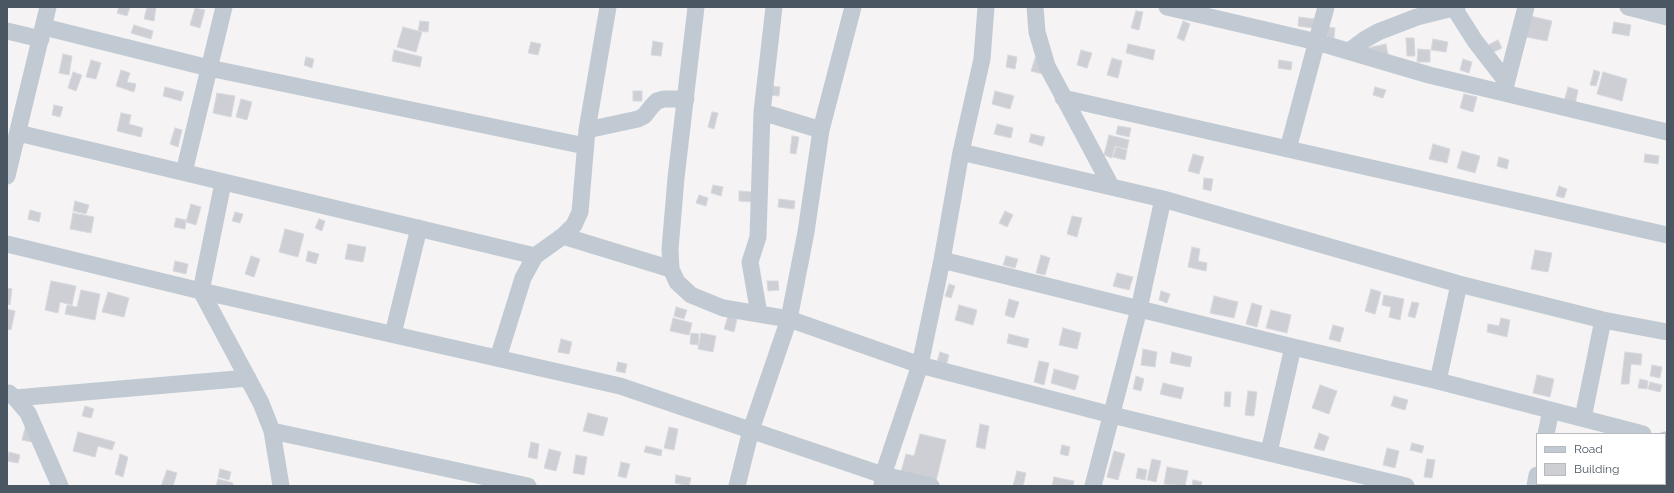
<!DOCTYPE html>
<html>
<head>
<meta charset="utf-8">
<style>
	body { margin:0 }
	#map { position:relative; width:1674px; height:493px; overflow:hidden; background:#f5f3f3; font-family:Raleway,sans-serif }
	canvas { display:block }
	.frame { position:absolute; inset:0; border:8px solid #4a5661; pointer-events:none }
	.legend { position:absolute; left:1536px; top:433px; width:130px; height:52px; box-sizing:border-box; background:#fff; border:1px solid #b7bbc0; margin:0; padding:5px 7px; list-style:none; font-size:12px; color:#4a5661 }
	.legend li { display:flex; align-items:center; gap:8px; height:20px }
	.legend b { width:20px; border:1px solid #b7bbc0 }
</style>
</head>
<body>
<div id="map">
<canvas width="1674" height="493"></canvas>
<div class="frame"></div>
<ul class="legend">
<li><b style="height:5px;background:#c1cad2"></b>Road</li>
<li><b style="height:11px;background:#cdcfd5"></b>Building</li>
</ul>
</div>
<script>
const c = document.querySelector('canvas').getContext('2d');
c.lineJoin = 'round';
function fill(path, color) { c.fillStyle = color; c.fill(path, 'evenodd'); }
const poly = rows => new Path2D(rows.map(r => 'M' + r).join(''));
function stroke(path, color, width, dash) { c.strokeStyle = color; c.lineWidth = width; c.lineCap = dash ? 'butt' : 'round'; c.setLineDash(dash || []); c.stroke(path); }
const building = poly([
	[119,7,130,7,127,16,117,13,119,7],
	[147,7,156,7,154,21,144,19,147,7],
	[195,8,205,10,200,28,190,25,195,8],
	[1136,11,1143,12,1139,30,1131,28,1136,11],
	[1526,15,1552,21,1547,41,1521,36,1526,15],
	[1299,17,1315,19,1313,28,1298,26,1299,17],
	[420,21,429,22,428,32,418,31,420,21],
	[1183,21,1190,24,1184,41,1177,38,1183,21],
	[1614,22,1631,25,1629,36,1612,33,1614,22],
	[134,25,153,31,151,39,131,33,134,25],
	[403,27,422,32,416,52,397,47,403,27],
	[1328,27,1335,28,1334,38,1327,37,1328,27],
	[1406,38,1414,38,1415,56,1407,56,1406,38],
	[1433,39,1448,42,1446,52,1431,50,1433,39],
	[1498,40,1502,48,1489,54,1486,46,1498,40],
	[653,41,663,43,661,56,651,55,653,41],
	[531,42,541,44,538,55,528,53,531,42],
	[1128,44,1155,50,1153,60,1126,53,1128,44],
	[1386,44,1388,55,1367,48,1386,44],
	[1418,49,1430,50,1430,62,1417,62,1418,49],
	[394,50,422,57,420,67,392,61,394,50],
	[1081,50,1092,53,1087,68,1077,65,1081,50],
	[63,54,72,56,69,75,59,73,63,54],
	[1008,55,1017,57,1015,69,1006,67,1008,55],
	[306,57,314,59,312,68,304,65,306,57],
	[1035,58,1046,61,1042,74,1031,71,1035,58],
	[1112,58,1122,61,1118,78,1107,75,1112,58],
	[1463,59,1472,62,1469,73,1460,70,1463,59],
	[91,60,101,63,96,79,86,77,91,60],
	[1279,60,1292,62,1291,70,1278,68,1279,60],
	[121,70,130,73,127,82,136,84,134,92,116,86,121,70],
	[1594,70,1600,72,1596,86,1590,85,1594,70],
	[73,72,82,75,76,91,68,88,73,72],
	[1603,72,1627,79,1622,101,1597,94,1603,72],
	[770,86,780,87,779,96,768,95,770,86],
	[165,87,184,92,181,101,163,96,165,87],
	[1375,87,1386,90,1383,98,1373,95,1375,87],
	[1568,87,1578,90,1575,105,1564,102,1568,87],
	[633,91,642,91,642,101,633,101,633,91],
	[995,91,1014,96,1010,109,992,104,995,91],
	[217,93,235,96,231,117,213,113,217,93],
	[1464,94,1477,97,1473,112,1460,108,1464,94],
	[241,99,252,102,247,120,236,117,241,99],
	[54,105,63,107,60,117,52,115,54,105],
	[712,112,718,113,714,129,708,127,712,112],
	[121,113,131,115,129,124,143,128,141,137,117,131,121,113],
	[997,124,1013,128,1011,138,994,134,997,124],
	[1118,126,1131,128,1129,137,1116,134,1118,126],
	[175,128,182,130,178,147,170,144,175,128],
	[1031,134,1045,137,1042,146,1029,142,1031,134],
	[1109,135,1129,140,1127,149,1115,146,1112,158,1104,155,1109,135],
	[792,136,799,137,796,154,790,153,792,136],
	[1433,144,1450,149,1447,163,1429,159,1433,144],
	[1116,147,1127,150,1125,160,1113,157,1116,147],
	[1462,151,1480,156,1475,173,1457,168,1462,151],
	[1193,154,1204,157,1199,174,1188,171,1193,154],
	[1645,154,1659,156,1658,164,1644,162,1645,154],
	[1499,157,1509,160,1507,169,1497,166,1499,157],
	[1204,178,1213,179,1211,191,1203,189,1204,178],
	[713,185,723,187,721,196,711,193,713,185],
	[1559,186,1567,189,1564,198,1556,196,1559,186],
	[739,191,753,192,752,202,739,201,739,191],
	[699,195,708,198,706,206,696,203,699,195],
	[779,199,795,201,794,209,778,207,779,199],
	[75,201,89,205,86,214,73,211,75,201],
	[191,204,201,207,196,225,186,222,191,204],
	[30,210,41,213,39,222,28,219,30,210],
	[1005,211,1013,215,1007,227,999,223,1005,211],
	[235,212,243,214,240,223,232,221,235,212],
	[73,213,94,217,91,233,70,229,73,213],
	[1072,216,1082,218,1077,237,1067,234,1072,216],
	[176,218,186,220,185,229,174,227,176,218],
	[319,219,325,221,322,231,315,228,319,219],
	[285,229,304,234,298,257,279,252,285,229],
	[348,244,366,247,363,262,345,259,348,244],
	[1192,247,1200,249,1198,261,1207,263,1206,271,1188,267,1192,247],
	[1535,250,1552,253,1548,272,1531,269,1535,250],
	[308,251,319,254,316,264,306,261,308,251],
	[1041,255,1050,258,1045,275,1036,273,1041,255],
	[251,256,260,259,254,277,245,274,251,256],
	[1006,256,1018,259,1015,268,1003,265,1006,256],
	[175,261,188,264,186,274,173,271,175,261],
	[1117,273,1133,277,1129,290,1113,286,1117,273],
	[51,281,76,286,72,305,60,302,58,313,45,310,51,281],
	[767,281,778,281,779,290,768,291,767,281],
	[949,284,955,286,951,298,945,296,949,284],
	[7,288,12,289,10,305,7,304,7,288],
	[1371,289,1381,292,1375,314,1365,311,1371,289],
	[81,290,100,294,95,320,65,314,67,305,77,307,81,290],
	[1161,291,1170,294,1167,303,1159,300,1161,291],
	[108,292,129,298,124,317,102,312,108,292],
	[1384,295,1404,299,1400,320,1389,317,1391,307,1382,305,1384,295],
	[1214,296,1238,302,1234,318,1210,313,1214,296],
	[1009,299,1019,302,1014,318,1005,315,1009,299],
	[1412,302,1419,303,1415,318,1408,316,1412,302],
	[1252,303,1262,306,1257,327,1246,324,1252,303],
	[959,305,977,310,973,325,955,320,959,305],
	[676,307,687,310,684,319,674,316,676,307],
	[7,309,15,311,11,330,7,329,7,309],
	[1271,310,1291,315,1287,333,1266,328,1271,310],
	[728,316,737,319,734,332,724,329,728,316],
	[673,318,692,323,689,335,670,331,673,318],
	[1501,318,1510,320,1507,337,1487,332,1488,324,1499,326,1501,318],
	[1333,325,1344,328,1340,342,1329,339,1333,325],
	[1063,328,1081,333,1077,349,1059,345,1063,328],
	[691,333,699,334,698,345,690,344,691,333],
	[701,333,716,336,713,352,698,349,701,333],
	[1009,334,1029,339,1027,348,1007,343,1009,334],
	[561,339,572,342,569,354,558,352,561,339],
	[1143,349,1157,352,1155,367,1141,365,1143,349],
	[940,352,949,355,944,374,934,371,940,352],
	[1172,352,1192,357,1190,367,1170,363,1172,352],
	[1625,352,1642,354,1641,365,1631,364,1629,384,1621,384,1625,352],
	[1039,361,1049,363,1044,385,1034,382,1039,361],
	[618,362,627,364,625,373,616,371,618,362],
	[1652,365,1662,367,1660,378,1650,376,1652,365],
	[1054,369,1079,376,1075,390,1051,383,1054,369],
	[1537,375,1554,379,1550,397,1533,393,1537,375],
	[1136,376,1144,379,1141,391,1133,389,1136,376],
	[1640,379,1648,381,1647,389,1638,388,1640,379],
	[1650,382,1662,385,1660,392,1648,389,1650,382],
	[1163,383,1184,388,1181,399,1160,394,1163,383],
	[1320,385,1337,391,1329,414,1312,408,1320,385],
	[1248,391,1257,392,1254,416,1245,415,1248,391],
	[1225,392,1231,392,1230,407,1224,406,1225,392],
	[1394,396,1408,400,1405,410,1391,406,1394,396],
	[85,406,94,409,91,418,82,416,85,406],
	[588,413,608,418,603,436,583,431,588,413],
	[27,421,32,442,22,440,27,421],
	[980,424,989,426,985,449,976,447,980,424],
	[669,427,678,429,674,450,664,448,669,427],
	[78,432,115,442,112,450,98,446,95,457,73,451,78,432],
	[1319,433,1329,437,1324,451,1314,448,1319,433],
	[920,434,946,440,936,481,901,472,906,454,914,456,920,434],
	[531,442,539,444,537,459,528,457,531,442],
	[1412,443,1424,446,1422,453,1410,450,1412,443],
	[1062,445,1070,447,1068,456,1060,454,1062,445],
	[646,446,662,450,661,456,644,452,646,446],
	[1387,448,1399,451,1395,468,1383,465,1387,448],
	[549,449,561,452,556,471,544,468,549,449],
	[1114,451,1125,454,1118,480,1107,477,1114,451],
	[9,452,20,455,18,463,7,461,9,452],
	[120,454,128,457,123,477,115,474,120,454],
	[576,455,587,457,584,475,573,473,576,455],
	[1152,459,1161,461,1156,482,1147,480,1152,459],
	[1427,459,1435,460,1432,478,1424,477,1427,459],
	[621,462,630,464,626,478,618,476,621,462],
	[1167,467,1188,471,1185,486,1164,484,1167,467],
	[1138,468,1147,470,1145,480,1136,478,1138,468],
	[220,469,231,472,229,480,218,477,220,469],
	[167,470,177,473,173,486,161,486,167,470],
	[1017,471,1026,473,1023,486,1013,486,1017,471],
	[676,475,691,478,689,486,675,483,676,475],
	[1054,477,1074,481,1073,486,1052,486,1054,477],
	[218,479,233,483,233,486,216,486,218,479],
	[1193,480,1202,482,1201,486,1192,486,1193,480]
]);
const minor = poly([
	[696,7,676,178,670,249,671,269,677,282,691,295,723,308,789,319,920,365,1112,415,1406,486],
	[1035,7,1037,32,1047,66,1111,186],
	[1167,7,1317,42,1429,75,1667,132],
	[1628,7,1667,17],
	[1454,8,1475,41,1506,81],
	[44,27,209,68,585,146],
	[7,31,41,39],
	[1349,51,1364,40,1378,32,1417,17,1457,7],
	[1505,88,1526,7],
	[1063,98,1667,235],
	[762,112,821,130],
	[587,130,638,119,644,116,652,106,657,101,664,99,686,99],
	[18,133,535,256],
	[1288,149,1326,7],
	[961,152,1163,199,1459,284,1603,320,1667,332],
	[184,172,224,7],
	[7,176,48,7],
	[223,183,201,291,261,403,272,431,281,486],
	[563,236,671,269],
	[7,244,201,291,620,386,883,475,931,486],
	[942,260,1293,347,1438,381,1643,434],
	[759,314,750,262,758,237,762,112,774,7],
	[393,334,419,228],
	[498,358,523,278,535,256,563,236,574,225,580,212,587,130,608,7],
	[1438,381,1459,284],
	[9,393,15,398,28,413,60,486],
	[15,398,248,378],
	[1583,418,1603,320],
	[272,431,528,486],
	[1546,434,1551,410],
	[1665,440,1667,440],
	[1269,452,1293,347],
	[737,486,751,430,789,319,806,232,821,130,853,7],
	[882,486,883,475,920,365,942,260,961,152,982,59,986,7],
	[1093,486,1139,309,1163,199],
	[1535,486,1537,475],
	[1615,486,1616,484]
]);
fill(building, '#cdcfd5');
stroke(building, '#d7d9de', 1);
stroke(minor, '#c1cad2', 17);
</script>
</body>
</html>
